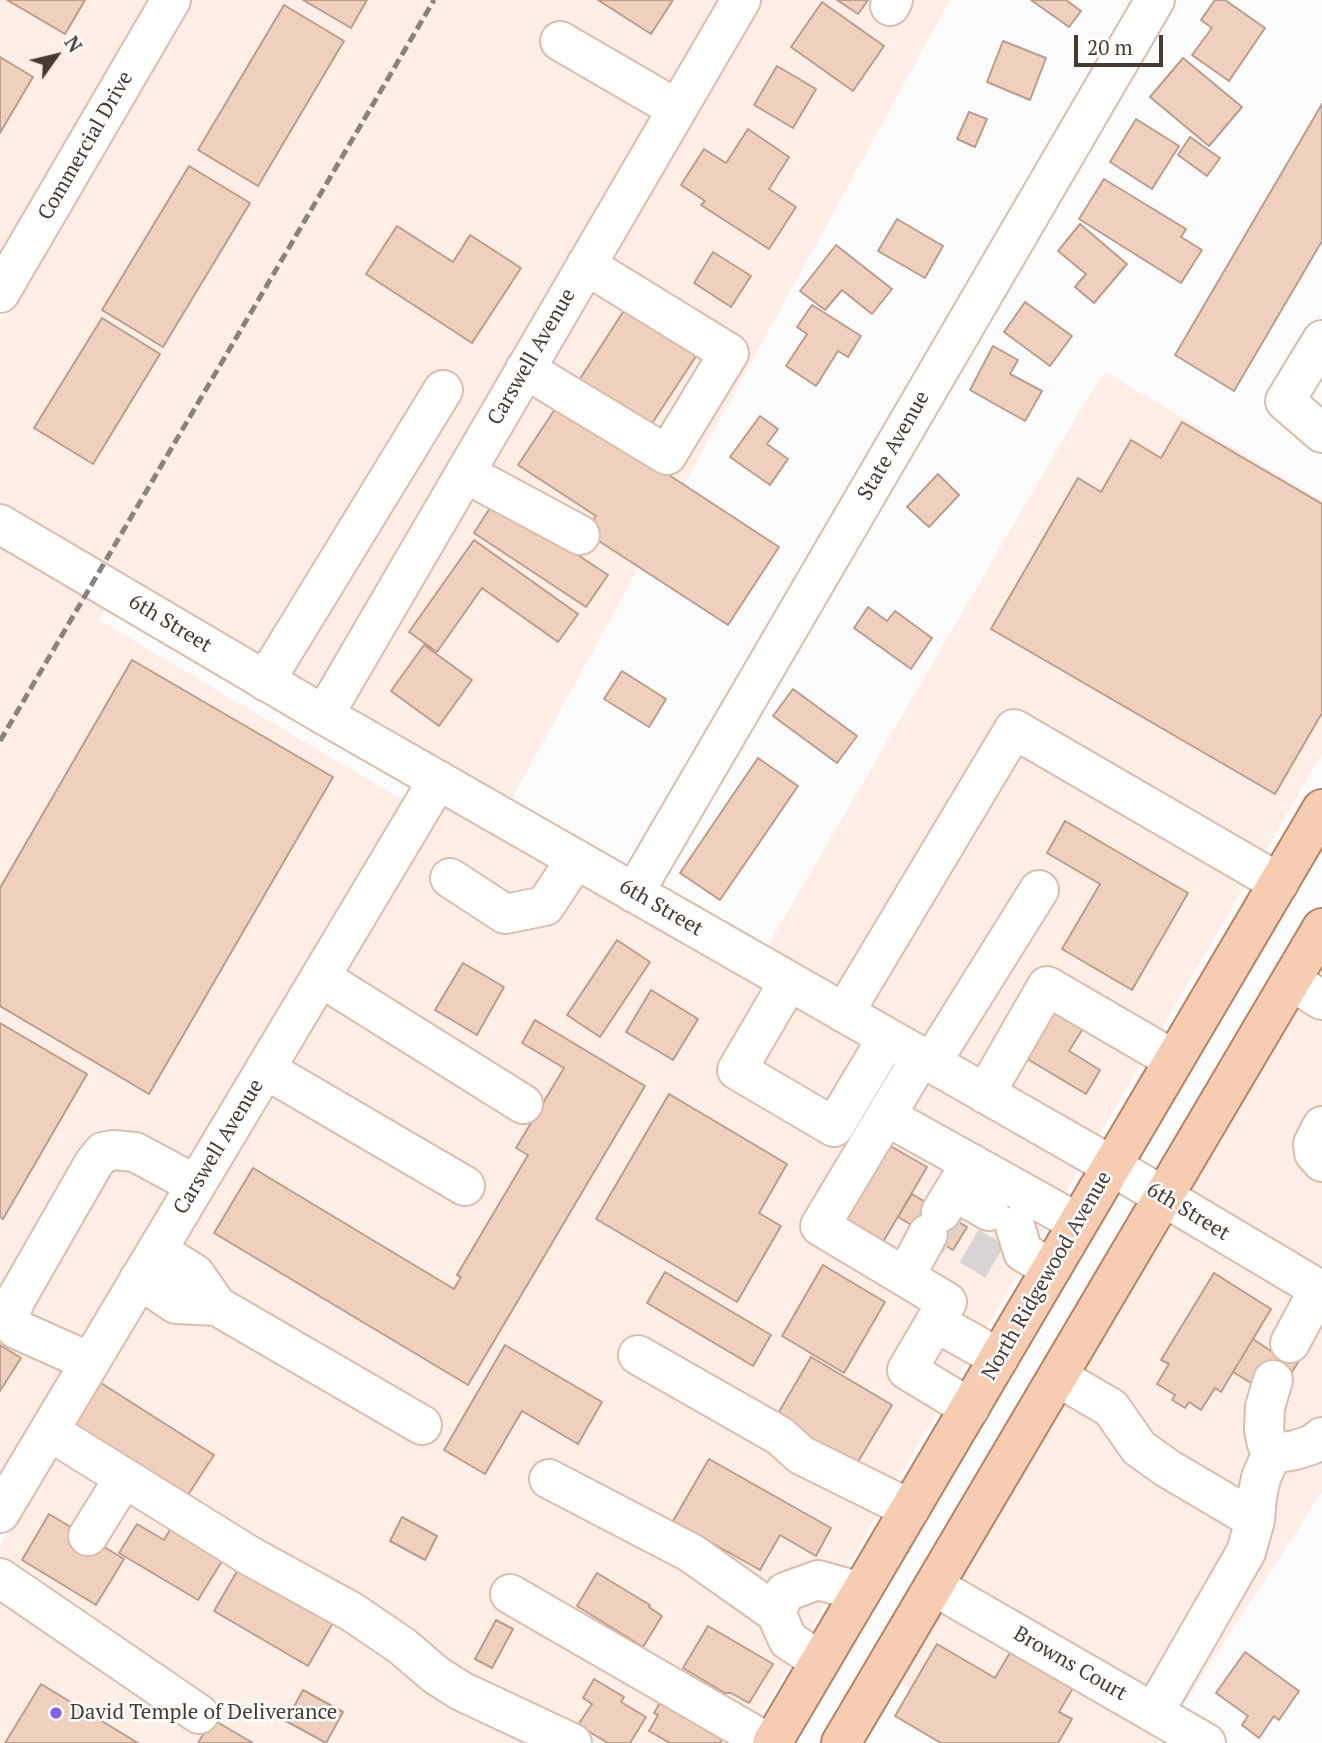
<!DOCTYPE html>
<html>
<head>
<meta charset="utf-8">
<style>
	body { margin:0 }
	#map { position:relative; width:1322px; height:1743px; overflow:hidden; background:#fbfbfb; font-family:"PT Serif",serif }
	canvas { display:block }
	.north { position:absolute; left:21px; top:21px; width:70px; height:70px; -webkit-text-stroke:5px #fff; paint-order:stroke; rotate:56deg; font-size:19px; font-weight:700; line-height:28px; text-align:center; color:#463a33 }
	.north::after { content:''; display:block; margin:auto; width:24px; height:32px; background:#463a33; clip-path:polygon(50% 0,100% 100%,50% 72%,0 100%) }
	.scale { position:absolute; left:1074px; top:35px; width:89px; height:32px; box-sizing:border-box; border:4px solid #463a33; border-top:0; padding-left:9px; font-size:21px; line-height:24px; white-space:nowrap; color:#463a33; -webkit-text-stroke:5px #fff; paint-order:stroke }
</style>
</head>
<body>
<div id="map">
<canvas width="1322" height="1743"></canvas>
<div class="north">N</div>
<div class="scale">20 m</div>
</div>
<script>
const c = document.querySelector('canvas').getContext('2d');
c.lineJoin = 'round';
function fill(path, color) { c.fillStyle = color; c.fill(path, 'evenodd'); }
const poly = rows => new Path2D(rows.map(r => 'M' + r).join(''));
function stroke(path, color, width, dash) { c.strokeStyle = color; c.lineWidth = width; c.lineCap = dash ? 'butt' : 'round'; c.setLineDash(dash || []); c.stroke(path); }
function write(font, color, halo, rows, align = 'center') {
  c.font = font + ' "PT Serif",serif'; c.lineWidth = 5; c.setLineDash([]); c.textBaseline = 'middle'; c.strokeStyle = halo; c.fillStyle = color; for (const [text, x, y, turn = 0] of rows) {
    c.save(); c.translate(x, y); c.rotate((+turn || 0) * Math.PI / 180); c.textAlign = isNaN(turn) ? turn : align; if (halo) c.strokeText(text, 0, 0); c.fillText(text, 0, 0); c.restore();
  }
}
const built = poly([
	[0,0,153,0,0,261],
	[189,0,723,0,319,692,0,505,0,323],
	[759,0,950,0,510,802,346,708],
	[1106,372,1322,501,1322,754,1097,1139,766,949,1085,402],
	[0,544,106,606,99,620,406,802,0,1482],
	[442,802,1080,1168,744,1743,0,1743,0,1545,172,1260],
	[1322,962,1322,1271,1188,1192],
	[1170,1221,1322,1310,1322,1492,1181,1709,960,1581],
	[943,1610,1162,1737,1158,1743,987,1743,900,1683]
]);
const building = poly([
	[7,0,85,0,65,34,7,0],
	[303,0,367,0,351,28,303,0],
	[598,0,673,0,651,34,598,0],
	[837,0,868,0,858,14,837,0],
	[1031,0,1066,0,1081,11,1069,27,1031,0],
	[1215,0,1225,0,1265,28,1229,81,1192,55,1212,28,1201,20,1215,0],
	[822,2,884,46,853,91,791,47,822,2],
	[284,5,344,41,258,186,198,150,284,5],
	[1003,41,1046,58,1030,100,987,82,1003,41],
	[0,57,33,77,0,133,0,57],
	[1183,58,1242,107,1209,146,1150,97,1183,58],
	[777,66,816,89,793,128,754,105,777,66],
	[1322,104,1322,241,1234,391,1175,355,1322,104],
	[969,112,987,119,975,147,957,139,969,112],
	[1136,119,1179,146,1152,189,1110,162,1136,119],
	[748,129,789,157,769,189,796,207,769,249,701,205,705,201,681,185,704,149,726,163,748,129],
	[1190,137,1220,158,1207,176,1178,155,1190,137],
	[189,166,250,203,163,347,102,310,189,166],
	[1104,179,1186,229,1181,237,1202,250,1181,283,1079,219,1104,179],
	[897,219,943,246,925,278,878,251,897,219],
	[1080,224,1127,264,1094,303,1075,287,1086,274,1058,251,1080,224],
	[397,226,453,262,470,235,521,268,472,343,366,274,397,226],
	[836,245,892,289,872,314,842,290,825,310,800,291,836,245],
	[713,252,751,276,731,307,694,283,713,252],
	[632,298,704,344,647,431,576,385,632,298],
	[1025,302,1072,336,1050,366,1004,332,1025,302],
	[812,305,861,336,848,357,838,351,816,386,786,366,807,334,797,327,812,305],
	[102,318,160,354,93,464,34,428,102,318],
	[993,346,1018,360,1010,374,1042,391,1025,421,970,390,993,346],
	[559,403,779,547,728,625,585,532,596,516,518,465,559,403],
	[760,416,778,429,767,444,788,459,770,485,730,457,760,416],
	[1182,422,1322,504,1322,713,1275,794,991,629,1078,478,1101,492,1131,440,1161,458,1182,422],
	[938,474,959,495,929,527,907,507,938,474],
	[495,500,608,575,586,607,474,533,495,500],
	[474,540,578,614,558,642,482,588,437,652,409,632,474,540],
	[868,607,887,621,895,611,932,638,911,669,854,628,868,607],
	[424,645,472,680,439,726,391,691,424,645],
	[132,660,333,777,149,1094,0,1006,0,888,132,660],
	[622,671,666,699,649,727,604,699,622,671],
	[793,689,857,736,837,763,773,716,793,689],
	[758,758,798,786,720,900,680,873,758,758],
	[1065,821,1188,893,1132,990,1062,949,1100,884,1047,853,1065,821],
	[617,940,650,962,600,1037,567,1015,617,940],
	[463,963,504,987,477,1035,435,1010,463,963],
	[651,990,698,1019,673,1060,626,1032,651,990],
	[1056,1003,1087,1022,1069,1051,1100,1070,1086,1094,1024,1057,1056,1003],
	[535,1020,645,1086,468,1385,214,1233,253,1168,454,1289,461,1277,457,1275,528,1155,516,1148,564,1068,522,1043,535,1020],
	[0,1023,87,1074,3,1219,0,1217,0,1023],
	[669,1094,787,1164,759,1213,781,1226,737,1302,596,1219,669,1094],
	[878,1139,927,1167,883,1242,834,1213,878,1139],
	[912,1194,967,1227,953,1250,898,1217,912,1194],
	[823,1265,885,1302,844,1373,782,1336,823,1265],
	[665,1272,771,1335,753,1366,647,1303,665,1272],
	[1214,1273,1271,1309,1221,1392,1215,1388,1201,1410,1189,1402,1185,1408,1172,1400,1175,1395,1157,1384,1169,1364,1161,1360,1214,1273],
	[1253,1339,1274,1353,1303,1354,1284,1385,1258,1387,1233,1372,1253,1339],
	[0,1345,21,1358,0,1391,0,1345],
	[505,1345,602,1402,578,1444,522,1411,485,1474,444,1450,505,1345],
	[811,1357,892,1405,856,1465,776,1417,811,1357],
	[101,1383,214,1455,186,1498,73,1427,101,1383],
	[709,1459,831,1528,816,1556,780,1535,760,1570,673,1521,709,1459],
	[49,1514,124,1559,96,1605,22,1560,49,1514],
	[402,1517,437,1536,425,1560,390,1541,402,1517],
	[175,1521,227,1553,198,1600,119,1553,137,1524,164,1540,175,1521],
	[243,1561,337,1616,308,1666,214,1611,243,1561],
	[597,1573,650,1605,649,1607,662,1616,643,1647,577,1606,597,1573],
	[496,1620,513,1629,492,1668,475,1659,496,1620],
	[708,1626,773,1664,749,1703,731,1693,725,1693,683,1668,708,1626],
	[937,1644,995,1678,1011,1651,1073,1688,1059,1712,1072,1719,1058,1743,941,1743,895,1716,937,1644],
	[1245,1652,1299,1691,1279,1720,1274,1716,1259,1738,1242,1725,1248,1716,1216,1693,1245,1652],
	[594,1679,624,1697,621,1702,646,1717,630,1743,608,1743,578,1725,592,1704,583,1698,594,1679],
	[41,1684,138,1743,5,1743,41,1684],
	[303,1690,343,1712,326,1743,286,1721,303,1690],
	[664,1696,729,1728,720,1743,670,1743,649,1731,658,1715,654,1713,664,1696],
	[212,1719,253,1743,198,1743,212,1719]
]);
const minorTunnel = poly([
	[941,1212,933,1225,995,1261]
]);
const minor = poly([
	[890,6,893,0],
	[560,41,677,109],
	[0,293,171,0],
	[1322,340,1285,401,1322,433],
	[525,369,667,455,729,353,586,265],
	[465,473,580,535],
	[0,524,324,715,1112,1166,1322,1291],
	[265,681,443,390],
	[324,715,741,0],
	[450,878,505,914,545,906,576,859],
	[634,893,1155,0],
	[320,977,523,1104],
	[789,981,737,1070,834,1127,887,1038],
	[1291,981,1322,1000],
	[844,1013,1014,729,1279,883],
	[921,1057,820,1226,947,1302,907,1370,970,1408],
	[931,1063,1039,890],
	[265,1069,465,1186],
	[985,1094,1047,986,1174,1060],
	[886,1116,1078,1223],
	[1322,1126,1313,1144,1314,1153,1322,1162],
	[954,1191,989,1211],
	[941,1212,971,1163],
	[1015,1226,1023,1252,1051,1269],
	[905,1277,928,1234],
	[139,1279,176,1304,217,1306,195,1274,157,1250],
	[217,1306,422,1425],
	[935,1322,999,1358],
	[1290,1343,1319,1289],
	[638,1355,780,1436,801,1455,910,1509],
	[90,1362,16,1329,9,1316,16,1299,94,1163,103,1152,113,1150,135,1152,196,1185],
	[1058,1377,1111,1408,1139,1448,1167,1468,1255,1520],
	[49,1431,250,1556,352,1612,402,1646,436,1675,461,1691,572,1743],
	[1272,1452,1267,1444,1264,1430,1265,1407,1273,1380],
	[549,1479,691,1553,776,1613,788,1640,820,1661],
	[0,1513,438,780],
	[88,1536,124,1478],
	[0,1578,199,1714],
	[934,1586,1206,1743],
	[510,1594,768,1743],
	[776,1613,785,1592,818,1580,861,1592],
	[1154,1712,1246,1552,1255,1520,1257,1497,1261,1478,1272,1452,1284,1452,1295,1450,1311,1445,1322,1437]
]);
const major = poly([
	[772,1743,1322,809],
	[841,1743,1322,928]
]);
const rail = poly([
	[0,741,434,0]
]);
const markers = [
	[56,1713,7,"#8365e0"]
];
const streetNames = [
	["Commercial Drive",86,146,-60],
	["Carswell Avenue",532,357,-60],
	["State Avenue",894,446,-60],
	["6th Street",170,624,31],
	["6th Street",661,908,30],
	["Carswell Avenue",219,1147,-59],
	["6th Street",1188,1212,31],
	["North Ridgewood Avenue",1047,1276,-60],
	["Browns Court",1070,1664,30]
];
const poiNames = [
	["David Temple of Deliverance",70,1713]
];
fill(built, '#feeee5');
fill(building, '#efd0be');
stroke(building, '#ba9d8c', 2);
stroke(minorTunnel, '#d7d4d3', 38, [38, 19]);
stroke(minor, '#dbbdab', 42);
stroke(major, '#b48365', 42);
stroke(minor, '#fff', 38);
stroke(major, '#f6cdb3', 38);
stroke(rail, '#89827d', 5, [10, 5]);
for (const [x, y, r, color] of markers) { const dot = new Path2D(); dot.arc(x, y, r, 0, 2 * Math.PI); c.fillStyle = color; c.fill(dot); stroke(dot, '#fff', 2.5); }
write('21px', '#463a33', '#fff', streetNames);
write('21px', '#463a33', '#fff', poiNames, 'left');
</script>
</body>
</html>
